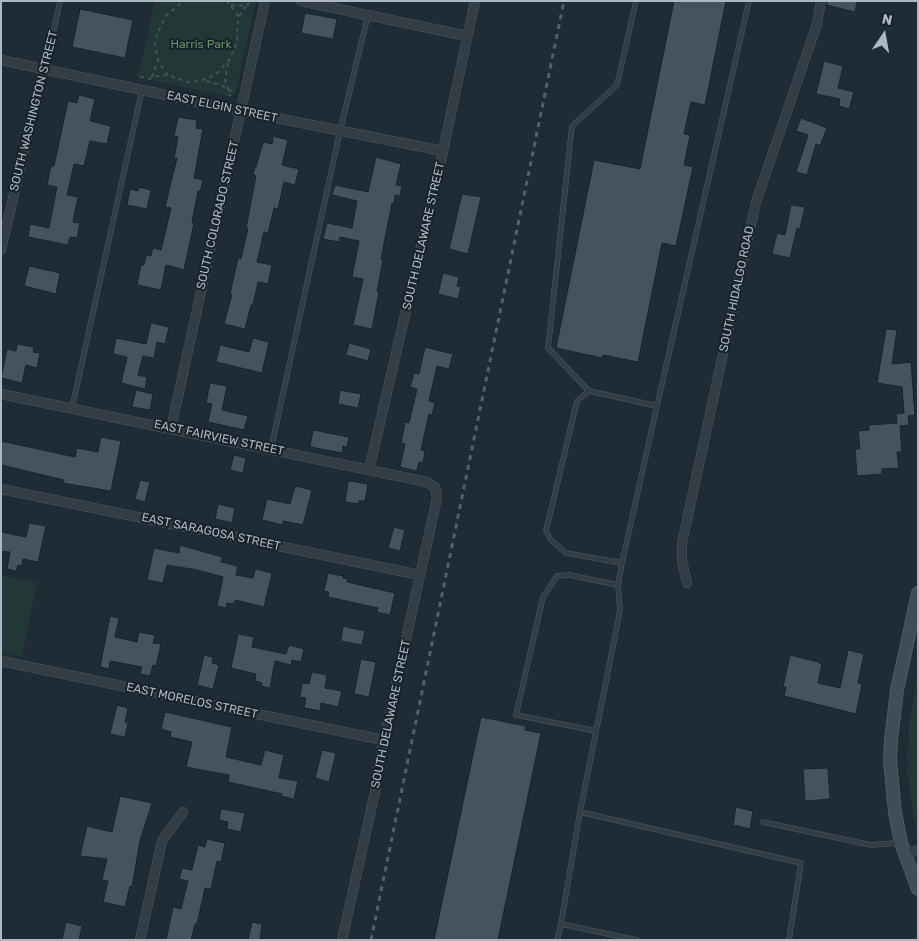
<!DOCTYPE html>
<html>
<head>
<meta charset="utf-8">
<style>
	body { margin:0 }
	#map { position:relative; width:919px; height:941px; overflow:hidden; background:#1f2b35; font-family:Rubik,sans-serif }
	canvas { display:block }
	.frame { position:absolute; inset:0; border:2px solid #acb8c3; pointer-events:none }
	.north { position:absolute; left:859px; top:10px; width:50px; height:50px; -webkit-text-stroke:4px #18222a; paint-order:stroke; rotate:12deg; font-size:14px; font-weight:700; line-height:20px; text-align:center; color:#acb8c3 }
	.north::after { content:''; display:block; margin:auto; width:18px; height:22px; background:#acb8c3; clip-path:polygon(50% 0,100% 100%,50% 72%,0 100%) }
</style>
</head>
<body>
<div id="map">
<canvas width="919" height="941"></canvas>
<div class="frame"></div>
<div class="north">N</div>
</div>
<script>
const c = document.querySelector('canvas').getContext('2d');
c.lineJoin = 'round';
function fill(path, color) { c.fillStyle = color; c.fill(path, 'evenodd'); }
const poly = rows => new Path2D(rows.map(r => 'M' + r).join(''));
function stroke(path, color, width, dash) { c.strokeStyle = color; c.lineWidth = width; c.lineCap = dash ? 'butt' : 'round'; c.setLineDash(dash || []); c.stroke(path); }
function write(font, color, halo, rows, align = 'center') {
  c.font = font + ' Rubik,sans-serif'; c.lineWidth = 4; c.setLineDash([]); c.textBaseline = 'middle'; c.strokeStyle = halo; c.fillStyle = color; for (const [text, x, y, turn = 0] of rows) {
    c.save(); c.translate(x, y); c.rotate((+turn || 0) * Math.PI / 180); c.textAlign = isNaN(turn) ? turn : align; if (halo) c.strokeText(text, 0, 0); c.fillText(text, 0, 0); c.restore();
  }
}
const green = poly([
	[155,1,256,1,236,92,234,95,230,97,138,77],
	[1,575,37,583,22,657,1,653],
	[918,673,918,830,913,816,907,769,909,724]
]);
const building = poly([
	[674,1,726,1,705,105,691,102,684,134,690,135,684,165,693,167,676,246,662,243,638,362,603,355,602,358,556,348,594,160,640,169,674,1],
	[827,1,857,1,855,12,827,5,827,1],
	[80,9,133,20,125,58,72,47,80,9],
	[305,13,337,19,333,39,301,33,305,13],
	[824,61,843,66,838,88,854,92,849,109,839,106,840,99,816,94,824,61],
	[79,95,95,99,90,121,111,126,107,144,90,141,84,166,74,164,67,195,78,197,73,222,80,223,77,238,70,237,68,245,28,237,30,224,49,228,57,187,47,185,51,166,54,166,68,101,77,103,79,95],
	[178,117,197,120,196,128,203,129,194,178,203,180,200,192,198,191,192,223,194,223,184,270,166,265,161,290,137,285,141,265,144,265,146,255,151,256,153,248,161,250,171,208,165,207,177,158,174,158,178,137,174,136,178,117],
	[801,118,827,128,820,146,816,144,807,175,796,172,808,135,796,131,801,118],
	[273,136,288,140,282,165,299,169,295,185,284,182,278,209,274,208,268,233,264,232,257,262,272,265,268,284,258,282,253,305,251,305,245,329,224,324,232,294,230,294,238,258,241,259,248,228,246,228,256,176,253,175,255,166,256,167,263,142,272,144,273,136],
	[376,157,401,164,396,185,402,186,400,196,395,195,394,204,392,203,381,259,383,260,377,292,379,292,372,329,353,325,363,279,352,277,359,241,340,237,339,242,323,239,327,223,352,228,357,201,332,195,335,185,368,192,376,157],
	[139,187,151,190,147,209,127,205,130,189,138,191,139,187],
	[462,194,481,197,468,254,449,249,462,194],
	[791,205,805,207,800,229,797,228,790,258,772,254,777,233,785,235,791,205],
	[29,266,60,273,56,294,24,286,29,266],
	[443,273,459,277,457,286,461,287,458,299,438,294,443,273],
	[151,323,169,327,165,344,157,342,154,358,143,356,138,375,147,377,145,389,121,383,127,357,113,354,116,338,146,344,151,323],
	[886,329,897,330,892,364,911,362,915,415,908,416,909,425,900,426,902,452,897,452,899,468,882,469,882,474,857,476,855,449,860,449,858,431,869,430,869,425,897,423,896,414,904,413,902,387,877,383,886,329],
	[253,338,269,342,262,373,216,362,220,345,249,352,253,338],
	[349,343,371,349,368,361,346,355,349,343],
	[17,344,34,347,33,352,40,353,37,368,26,365,22,383,1,378,7,349,16,351,17,344],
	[425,347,453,354,449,369,437,366,429,401,435,403,432,415,429,414,421,450,425,451,423,463,419,462,417,471,400,467,405,444,401,443,405,422,409,423,417,389,410,387,414,373,419,374,425,347],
	[210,383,227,386,222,410,248,416,244,430,208,422,212,404,206,403,210,383],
	[136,390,153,394,150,410,132,407,136,390],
	[340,390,361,394,358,408,338,404,340,390],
	[313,430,349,437,347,447,343,446,342,453,310,447,313,430],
	[101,437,121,441,111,491,63,483,64,480,1,465,1,441,75,457,77,448,98,452,101,437],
	[234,455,246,458,243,473,230,470,234,455],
	[140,480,150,482,145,502,135,499,140,480],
	[351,481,368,484,365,501,359,501,359,504,345,502,348,482,351,481],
	[295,486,312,490,303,525,283,521,283,525,262,520,267,499,290,504,295,486],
	[218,504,235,508,232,523,215,519,218,504],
	[29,523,46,526,38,562,23,559,22,566,18,565,16,571,7,569,10,552,1,551,1,532,26,537,29,523],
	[394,527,405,530,400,551,388,548,394,527],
	[180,545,222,557,221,562,238,566,236,575,253,578,255,569,272,573,264,607,235,600,234,604,227,603,226,608,217,606,223,577,197,570,167,565,163,583,147,580,154,548,179,553,180,545],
	[328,573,343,576,343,578,347,579,347,582,395,593,390,615,377,612,378,608,328,597,329,592,324,591,328,573],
	[110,616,119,618,115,637,137,642,139,632,155,635,153,643,161,644,156,666,153,665,150,676,140,674,142,667,110,661,109,669,100,667,110,616],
	[343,626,365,631,362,645,341,641,343,626],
	[238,634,254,637,252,647,286,654,289,645,304,649,301,662,292,660,291,665,275,661,270,688,261,686,262,683,255,681,256,674,231,668,238,634],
	[848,650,864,654,858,683,862,684,856,714,784,696,786,687,783,687,790,655,819,662,819,663,822,664,818,683,840,688,848,650],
	[204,655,213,657,212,663,219,665,213,689,197,685,204,655],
	[361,659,376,662,369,697,354,694,361,659],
	[312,672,327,675,325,688,342,691,338,707,321,703,320,711,304,708,306,698,300,697,302,683,309,684,312,672],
	[117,705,128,708,125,722,128,723,125,737,110,734,117,705],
	[165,712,232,727,226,757,261,765,265,750,284,755,279,778,298,781,294,799,281,796,282,794,228,782,229,775,186,767,192,742,170,737,171,732,161,729,165,712],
	[481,717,526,726,525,730,541,733,498,940,434,940,481,717],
	[322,750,336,753,329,782,315,778,322,750],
	[828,768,830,799,805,801,803,769,828,768],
	[120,796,152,803,140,841,132,887,130,886,125,907,103,902,108,881,102,880,107,859,80,856,87,826,112,832,120,796],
	[736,807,753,811,750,829,733,825,736,807],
	[221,809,245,813,241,832,227,829,228,822,219,820,221,809],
	[207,839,225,843,221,862,217,861,211,889,205,888,197,924,195,924,191,940,166,940,173,907,181,909,188,881,179,879,182,868,192,870,198,845,205,847,207,839],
	[66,922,82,926,79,940,62,940,66,922],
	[252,922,262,924,260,940,248,940,252,922]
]);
const path = poly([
	[231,5,246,6,252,1],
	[239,16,246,6],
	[228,63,225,80,230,96],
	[168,75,159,63,157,55,155,45,157,34,166,16,183,1],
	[140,77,149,79,157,76,168,75,187,82,199,81,209,78,218,72,229,60,237,43,238,16,227,1],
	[152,77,158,60],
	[206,81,221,85,234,93]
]);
const lane = poly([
	[636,1,617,85,572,126,548,348,589,391,657,406,749,1],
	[43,69,49,52,60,1],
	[589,391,577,401,546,531,551,540,566,553,622,563],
	[72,408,142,90],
	[271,449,340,131,368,15],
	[596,731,516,715,543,597,557,576,569,575,618,585],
	[580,812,801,863,789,940],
	[763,822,871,845,898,843],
	[557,940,561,924],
	[637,940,561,924,580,812,620,611,618,585,622,563,657,406]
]);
const street = poly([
	[301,1,467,36],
	[1,60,241,111,443,151],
	[1,250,43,69],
	[1,394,427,482,435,487,437,498,379,761,375,792,342,940],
	[171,428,265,1],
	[369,470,443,151,475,1],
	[1,489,420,575],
	[687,583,682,561,682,543,756,202,817,24,821,1],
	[1,661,383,740],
	[905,854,918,850],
	[140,940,162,841,183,812]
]);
const secondary = poly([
	[918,593,897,690,891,740,890,760,895,812,901,843,918,889]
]);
const rail = poly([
	[371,940,564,1]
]);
const parkNames = [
	["Harris Park",201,45]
];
const streetNames = [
	["EAST ELGIN STREET",222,107,12],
	["SOUTH WASHINGTON STREET",34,111,-76],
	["SOUTH COLORADO STREET",218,215,-77],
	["SOUTH DELAWARE STREET",424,236,-77],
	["SOUTH HIDALGO ROAD",737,289,-78],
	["EAST FAIRVIEW STREET",219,438,12],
	["EAST SARAGOSA STREET",211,532,12],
	["EAST MORELOS STREET",192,701,12],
	["SOUTH DELAWARE STREET",391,714,-78]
];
fill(green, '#223837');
fill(building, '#45535f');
stroke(building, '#1a242c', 1);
stroke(lane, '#505b64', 5.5);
stroke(street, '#505b64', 10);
stroke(secondary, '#505b64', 14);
stroke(path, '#405555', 2, [4, 4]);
stroke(lane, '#323d46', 4.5);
stroke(street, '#323d46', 9);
stroke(secondary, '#404c59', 12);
stroke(rail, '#54616d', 3, [5, 5]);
write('12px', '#649369', '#18222a', parkNames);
write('12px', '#acb8c3', '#18222a', streetNames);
</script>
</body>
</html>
